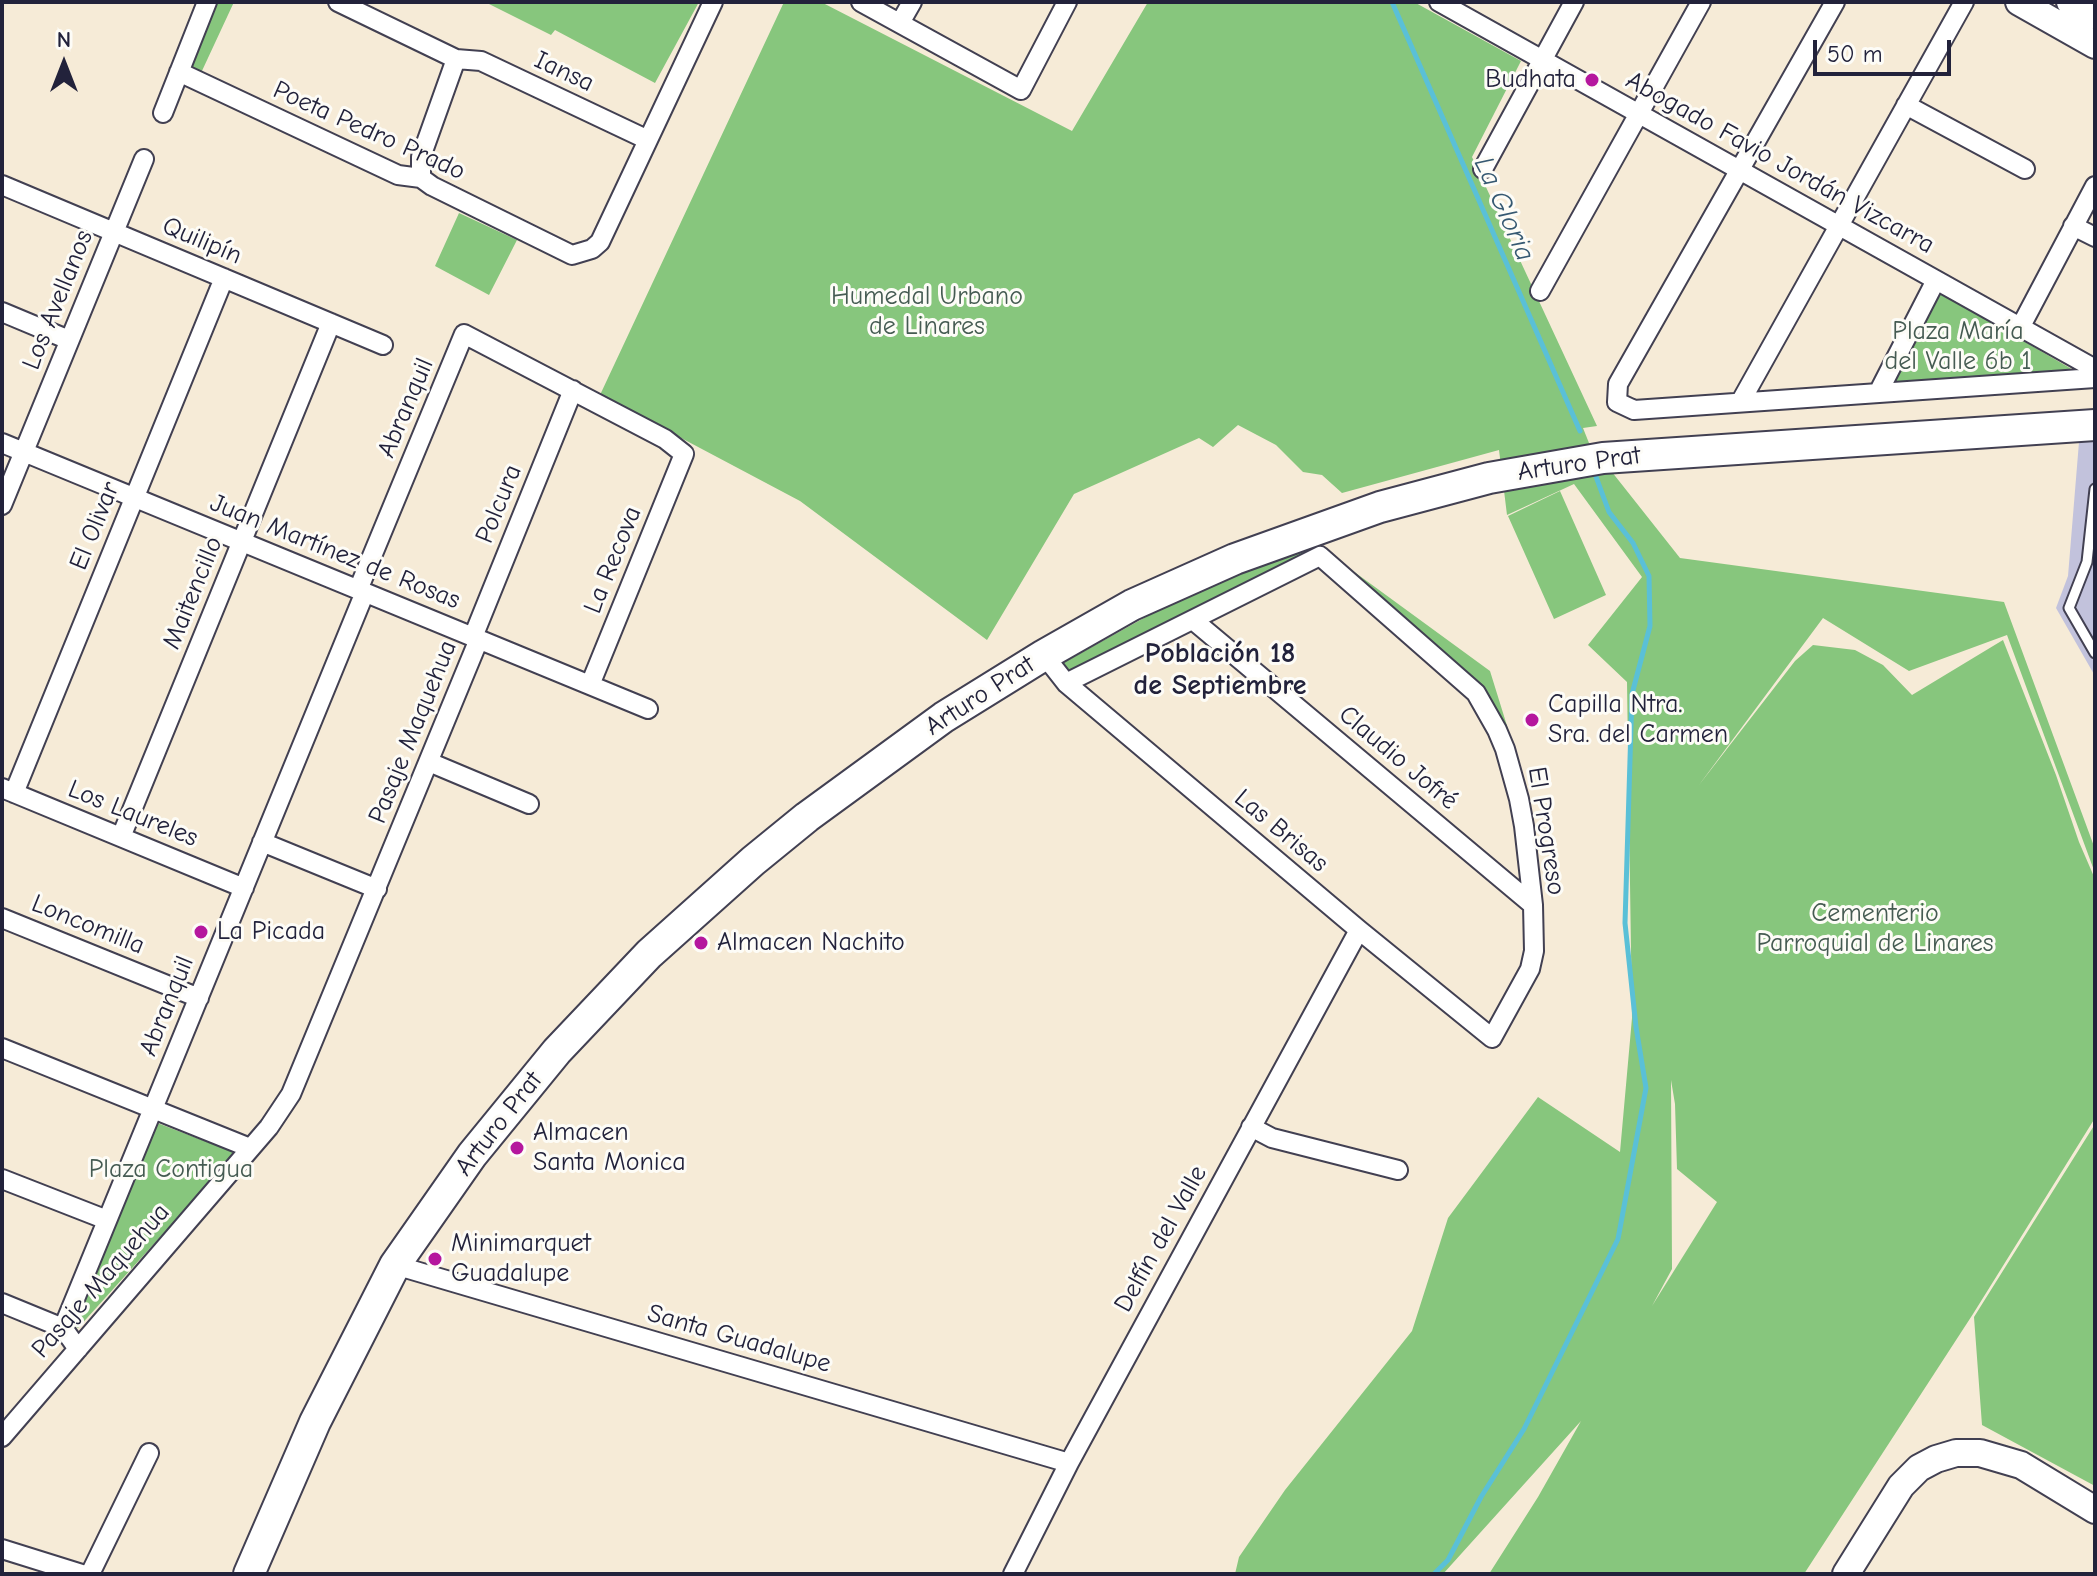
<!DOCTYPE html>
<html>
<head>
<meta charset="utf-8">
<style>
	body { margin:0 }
	#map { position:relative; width:2097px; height:1576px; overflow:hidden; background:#f6ebd7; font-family:"Comic Neue",sans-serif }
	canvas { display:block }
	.frame { position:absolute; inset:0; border:4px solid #22223b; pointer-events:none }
	.north { position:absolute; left:24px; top:24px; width:80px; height:80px; -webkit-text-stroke:6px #fdfcf7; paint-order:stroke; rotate:0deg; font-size:22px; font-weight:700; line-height:32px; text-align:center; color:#22223b }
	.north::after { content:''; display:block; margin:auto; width:28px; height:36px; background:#22223b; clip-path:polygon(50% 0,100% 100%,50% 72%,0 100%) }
	.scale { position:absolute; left:1813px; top:40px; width:138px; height:36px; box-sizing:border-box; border:4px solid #22223b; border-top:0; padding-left:10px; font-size:24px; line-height:28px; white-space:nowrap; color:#22223b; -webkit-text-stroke:6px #fdfcf7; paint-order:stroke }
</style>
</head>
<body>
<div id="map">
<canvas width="2097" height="1576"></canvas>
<div class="frame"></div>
<div class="north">N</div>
<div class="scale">50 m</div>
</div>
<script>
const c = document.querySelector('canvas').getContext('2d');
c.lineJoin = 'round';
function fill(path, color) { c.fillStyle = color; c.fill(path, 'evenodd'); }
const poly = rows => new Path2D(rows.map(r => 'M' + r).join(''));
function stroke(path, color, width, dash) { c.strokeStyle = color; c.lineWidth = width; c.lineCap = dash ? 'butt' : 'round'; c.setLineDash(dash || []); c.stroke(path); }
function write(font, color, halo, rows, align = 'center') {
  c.font = font + ' "Comic Neue",sans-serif'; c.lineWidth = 6; c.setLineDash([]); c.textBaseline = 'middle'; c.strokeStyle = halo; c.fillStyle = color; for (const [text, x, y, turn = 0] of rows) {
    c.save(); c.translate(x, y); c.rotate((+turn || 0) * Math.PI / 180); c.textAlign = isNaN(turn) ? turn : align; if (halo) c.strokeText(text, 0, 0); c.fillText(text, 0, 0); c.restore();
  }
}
const industrial = poly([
	[2095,441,2095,676,2056,608,2068,576,2079,442]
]);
const green = poly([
	[214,2,234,2,201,73,189,67],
	[485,2,699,2,655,83,555,30,551,35],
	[784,2,821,2,1072,131,1148,2,1414,2,1521,61,1472,157,1597,426,1583,428,1589,443,1680,558,2004,602,2095,849,2095,873,2007,635,1909,671,1823,618,1699,785,1795,661,1813,645,1855,650,1883,665,1912,695,2003,640,2056,775,2079,842,2095,879,2095,1118,1973,1314,1804,1574,1489,1574,1538,1497,1581,1421,1443,1574,1235,1574,1239,1557,1285,1490,1412,1331,1448,1218,1538,1097,1620,1152,1632,1018,1627,682,1588,645,1642,577,1574,484,1507,515,1499,450,1342,493,1322,475,1303,472,1276,445,1238,425,1213,447,1199,438,1074,494,987,640,800,501,600,395],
	[1671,1080,1675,1104,1677,1169,1717,1202,1652,1306,1672,1269],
	[459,213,517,240,489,295,435,266],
	[1941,293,2087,378,1891,389],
	[1560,491,1606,595,1554,619,1508,516],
	[1306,545,1308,552,1070,673,1063,663,1198,588],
	[1338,560,1490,671,1508,729,1522,790,1500,727],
	[152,1121,236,1153,78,1328,69,1323],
	[2095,1124,2095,1486,1982,1425,1974,1317]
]);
const stream = poly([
	[1392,2,1580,431],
	[1434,1574,1448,1560,1481,1497,1524,1429,1618,1239,1646,1088,1636,1027,1625,923,1632,694,1650,626,1649,576,1633,543,1609,512,1595,474]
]);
const lane = poly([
	[2095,489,2087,562,2069,608,2095,653]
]);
const street = poly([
	[338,2,456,59,481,61,648,140],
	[861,2,1021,90,1067,2],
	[1439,2,2095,369],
	[1835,2,1618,384,1617,402,1634,410,2095,378],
	[900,23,912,2],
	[179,72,398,175,421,178,432,186,572,255,592,249,600,242,713,2],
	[1906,105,2025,169],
	[163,113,207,2],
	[1483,169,1574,2],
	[421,178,421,157,456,59],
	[2,185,383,345],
	[2073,226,2095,237],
	[1540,291,1701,2],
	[2,312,69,340],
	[2021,326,2095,186],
	[1878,393,1936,280],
	[1741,401,1964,2],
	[2,443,648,709],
	[2,505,144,159],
	[358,590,464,334,665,439,684,454,590,685],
	[1193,620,1533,905],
	[473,637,573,390],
	[1044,655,1066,683,1359,930,1492,1038,1530,969,1534,951,1533,905,1524,826,1519,799,1505,749,1497,730,1476,693,1320,556,1066,683],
	[429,762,529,804],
	[2,788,244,888],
	[14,793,224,278],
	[121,837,331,323],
	[262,842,377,889],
	[2,918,199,998],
	[2,1048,250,1148],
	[1251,1127,1272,1138,1398,1170],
	[2,1179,107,1220],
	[395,1265,1069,1463],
	[2,1303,63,1328],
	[78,1349,63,1328,365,592],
	[2,1437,269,1127,291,1094,479,639],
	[2,1549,82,1574],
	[90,1574,149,1453],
	[1013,1574,1069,1463,1359,930]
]);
const secondary = poly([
	[2019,2,2095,45],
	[2070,2,2095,16],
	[1846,1574,1901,1486,1919,1468,1936,1459,1956,1453,1980,1453,2021,1465,2095,1510]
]);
const primary = poly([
	[249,1574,315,1422,395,1265,472,1155,557,1051,649,954,753,861,807,817,944,717,1044,655,1132,605,1235,559,1380,507,1489,478,1603,458,2095,425]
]);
const markers = [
	[1592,80,8,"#b5179e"],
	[1532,720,8,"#b5179e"],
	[201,932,8,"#b5179e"],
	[701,943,8,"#b5179e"],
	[517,1148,8,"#b5179e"],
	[435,1259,8,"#b5179e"]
];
const streetNames = [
	["Iansa",564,72,25],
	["Poeta Pedro Prado",369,131,24],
	["Abogado Favio Jordán Vizcarra",1780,163,29],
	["Quilipín",202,241,23],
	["Los Avellanos",58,300,-68],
	["Abranquil",406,408,-67],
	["Arturo Prat",1579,464,-8],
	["Polcura",499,504,-68],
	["El Olivar",95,526,-68],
	["Juan Martínez de Rosas",335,552,22],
	["La Recova",613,560,-68],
	["Maitencillo",193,593,-68],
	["Arturo Prat",980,696,-33],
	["Pasaje Maquehua",413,732,-68],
	["Claudio Jofré",1398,758,40],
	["Los Laureles",133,814,22],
	["Las Brisas",1281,831,40],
	["El Progreso",1546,831,81],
	["Loncomilla",88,925,22],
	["Abranquil",167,1006,-68],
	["Arturo Prat",499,1124,-52],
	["Delfín del Valle",1161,1239,-61],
	["Pasaje Maquehua",101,1281,-49],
	["Santa Guadalupe",739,1339,16]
];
const poiNames = [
	["Budhata",1576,80,"right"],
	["Capilla Ntra.",1548,705],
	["Sra. del Carmen",1548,735],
	["La Picada",217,932],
	["Almacen Nachito",717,943],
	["Almacen",533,1133],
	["Santa Monica",533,1163],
	["Minimarquet",451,1244],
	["Guadalupe",451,1274]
];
const parkNames = [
	["Humedal Urbano",927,297],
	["de Linares",927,327],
	["Plaza María",1958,332],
	["del Valle 6b 1",1958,362],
	["Cementerio",1875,914],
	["Parroquial de Linares",1875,944],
	["Plaza Contigua",171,1170]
];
const waterNames = [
	["La Gloria",1504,209,66]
];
const neighbourhoodNames = [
	["Población 18",1220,654],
	["de Septiembre",1220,686]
];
fill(industrial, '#c2c2dc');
fill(green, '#87c67d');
stroke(stream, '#5ac0d7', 5);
stroke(lane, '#424052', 13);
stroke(street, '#424052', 22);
stroke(secondary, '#424052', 30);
stroke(primary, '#424052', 34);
stroke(lane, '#fff', 9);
stroke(street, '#fff', 18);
stroke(secondary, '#fff', 26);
stroke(primary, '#fff', 30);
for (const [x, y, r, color] of markers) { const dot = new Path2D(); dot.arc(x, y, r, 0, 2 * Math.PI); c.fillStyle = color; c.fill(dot); stroke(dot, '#fdfcf7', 3); }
write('26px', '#22223b', '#fdfcf7', streetNames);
write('26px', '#22223b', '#fdfcf7', poiNames, 'left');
write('26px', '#455b52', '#fdfcf7', parkNames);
write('italic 28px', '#365972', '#fdfcf7', waterNames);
write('bold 28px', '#22223b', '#fdfcf7', neighbourhoodNames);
</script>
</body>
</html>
